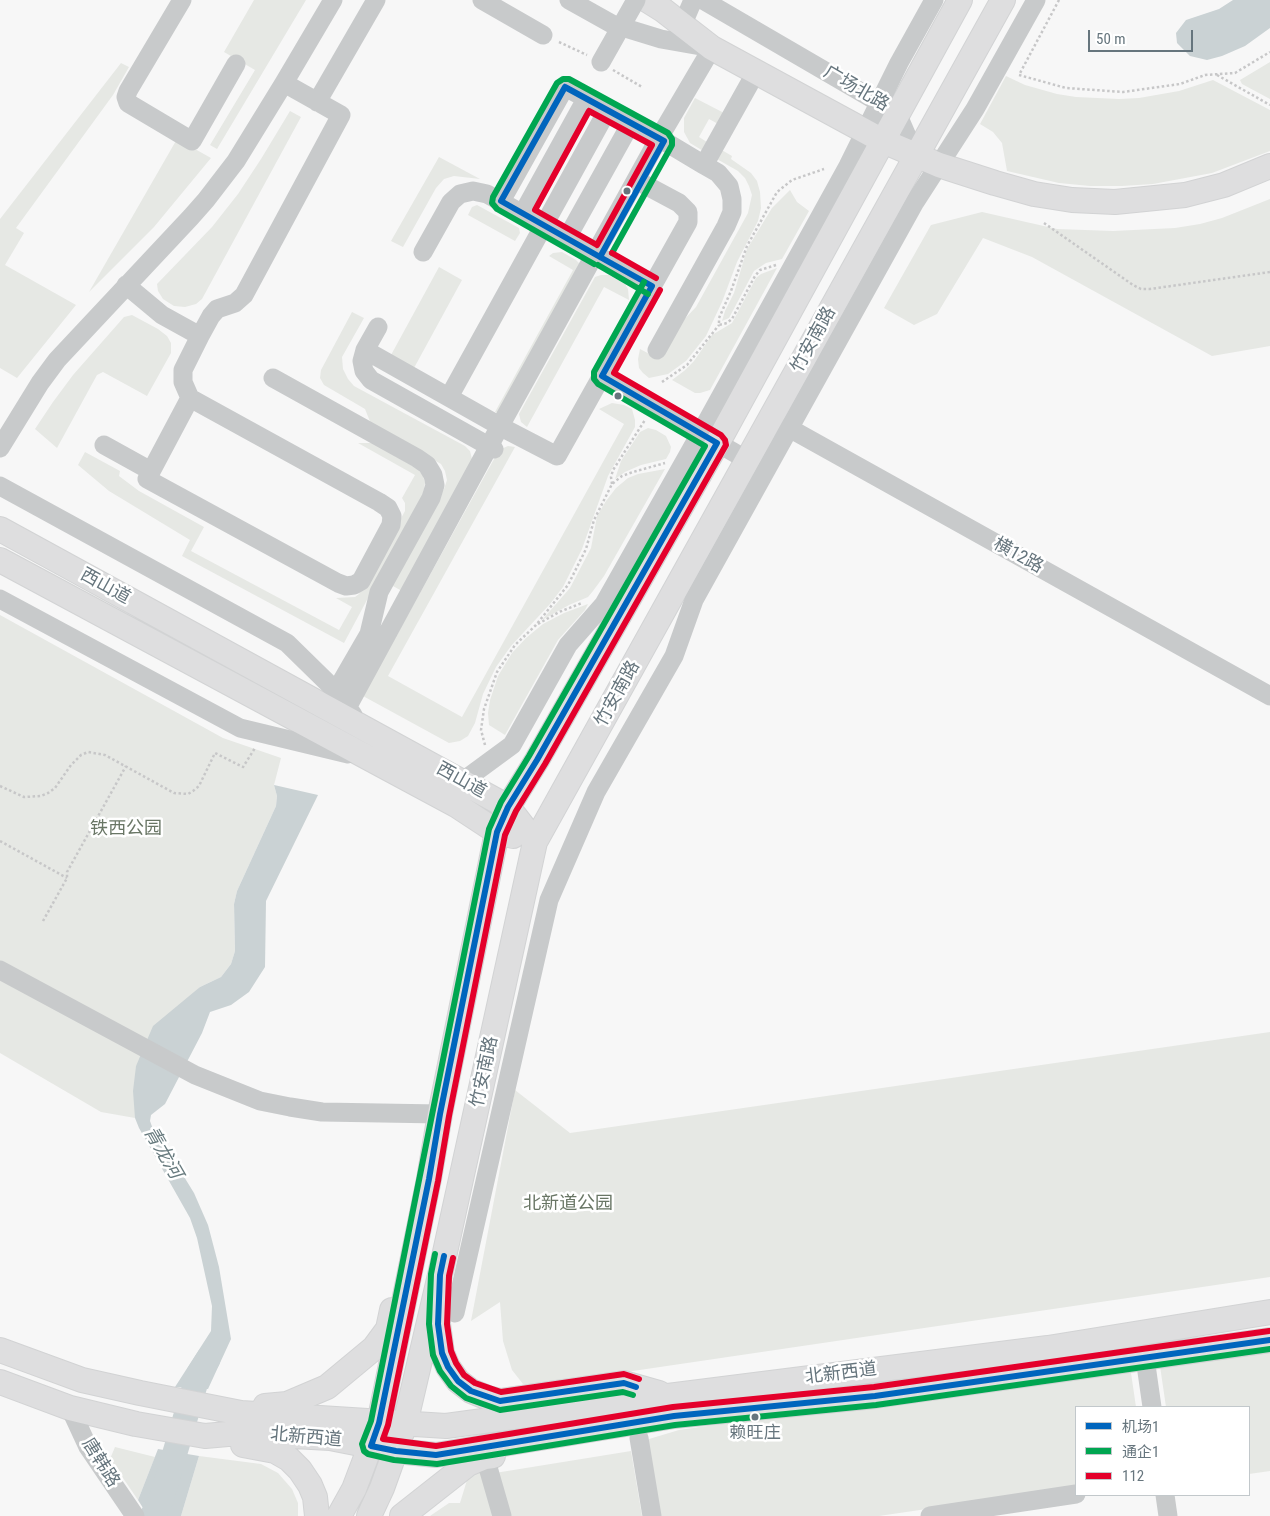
<!DOCTYPE html>
<html>
<head>
<meta charset="utf-8">
<style>
	body { margin:0 }
	#map { position:relative; width:1270px; height:1516px; overflow:hidden; background:#f7f7f7; font-family:"Roboto Condensed","Noto Sans SC",sans-serif }
	canvas { display:block }
	.legend { position:absolute; left:1075px; top:1406px; width:175px; height:90px; box-sizing:border-box; background:#fff; border:1px solid #c2c8cb; margin:0; padding:6px 9px; list-style:none; font-size:15px; color:#66757d }
	.legend li { display:flex; align-items:center; gap:10px; height:25px }
	.legend b { width:25px; border:1px solid #c2c8cb }
	.scale { position:absolute; left:1088px; top:30px; width:105px; height:22px; box-sizing:border-box; border:2px solid #66757d; border-top:0; padding-left:6px; font-size:15px; line-height:18px; white-space:nowrap; color:#66757d; -webkit-text-stroke:4px #fff; paint-order:stroke }
</style>
</head>
<body>
<div id="map">
<canvas width="1270" height="1516"></canvas>
<ul class="legend">
<li><b style="height:6px;background:#0065bd"></b>机场1</li>
<li><b style="height:6px;background:#00a651"></b>通企1</li>
<li><b style="height:6px;background:#e4002b"></b>112</li>
</ul>
<div class="scale">50 m</div>
</div>
<script>
const c = document.querySelector('canvas').getContext('2d');
c.lineJoin = 'round';
function fill(path, color) { c.fillStyle = color; c.fill(path, 'evenodd'); }
const poly = rows => new Path2D(rows.map(r => 'M' + r).join(''));
function stroke(path, color, width, dash) { c.strokeStyle = color; c.lineWidth = width; c.lineCap = dash ? 'butt' : 'round'; c.setLineDash(dash || []); c.stroke(path); }
function write(font, color, halo, rows, align = 'center') {
  c.font = font + ' "Roboto Condensed","Noto Sans SC",sans-serif'; c.lineWidth = 5; c.setLineDash([]); c.textBaseline = 'middle'; c.strokeStyle = halo; c.fillStyle = color; for (const [text, x, y, turn = 0] of rows) {
    c.save(); c.translate(x, y); c.rotate((+turn || 0) * Math.PI / 180); c.textAlign = isNaN(turn) ? turn : align; if (halo) c.strokeText(text, 0, 0); c.fillText(text, 0, 0); c.restore();
  }
}
const green = poly([
	[254,0,306,0,217,149,210,145,255,70,224,52],
	[1270,62,1270,99,1242,84,1240,80],
	[121,63,129,67,113,95,16,228,24,233,5,265,76,305,17,378,0,368,0,219],
	[1006,76,1025,85,1057,94,1076,97,1119,99,1139,98,1179,91,1213,80,1270,110,1270,151,1212,173,1153,184,1122,186,1090,186,1059,183,1007,171,1002,143,993,132,980,124],
	[695,98,726,114,720,125,709,119,699,137,710,144,705,152,690,143,684,132,684,118],
	[290,111,301,117,202,299,196,304,185,307,174,306,163,299,158,291,157,284,212,227,238,194,261,159],
	[177,139,211,158,154,227,89,292],
	[720,149,732,156,731,159,751,173,757,181,760,192,761,208,758,221,737,262,722,302,706,336,686,361,668,374,649,378,643,373,639,368,638,359,640,349,659,359,676,328,696,307,748,213,752,195,749,186,745,178,738,171,715,158],
	[439,157,480,179,454,176,444,179,436,188,403,247,391,241],
	[790,190,797,202,809,211,782,259,766,263,754,271,729,318,722,321,725,311,734,293,747,249,772,208],
	[1270,199,1270,346,1212,356,1032,257,983,238,937,314,914,325,884,308,931,225,982,212,1057,229,1113,231,1175,228,1200,224,1222,218],
	[477,205,519,228,520,233,515,241,468,215,472,207],
	[562,252,576,260,581,265,499,413,495,412,573,270,549,256,553,253],
	[439,267,462,280,414,368,391,355],
	[777,268,710,390,700,393,695,393,672,380,684,371,694,361,712,335,732,323,756,278,761,274],
	[601,275,609,275,625,284,628,289,629,300,604,287,527,427,521,422,519,414,595,277],
	[352,312,364,318,342,357,343,369,348,379,354,386,465,446,470,451,472,459,402,591,391,585,444,489,447,480,445,471,441,464,371,424,365,409,324,385,320,378,321,370],
	[132,315,158,329,167,336,171,343,171,353,147,396,103,372,97,375,57,448,35,429,53,402,73,375,124,317],
	[612,403,624,405,632,409,635,420,635,427,608,476,582,549,563,587,550,604,511,646,496,667,483,694,475,723,468,736,460,741,449,743,363,696,499,450,508,446,515,447,388,676,462,717,624,424,599,409],
	[648,428,656,430,666,436,671,447,670,452,666,459,641,465,625,472,615,479,621,461,640,432],
	[358,443,372,443,418,469,423,476,425,483,423,495,344,643,182,556,190,540,109,491,78,465,85,452,120,471,119,476,139,491,204,527,191,551,339,630,352,607,336,598,355,597,359,594,405,511,405,503,402,498,415,475],
	[665,469,604,576,593,591,588,597,569,605,542,620,570,588,591,548,597,516,606,501,616,488,628,478,638,474],
	[588,604,585,610,558,640,505,735,489,725,488,713,490,700,498,676,512,653,526,638,543,624,564,613],
	[0,615,223,738,281,758,274,785,277,796,276,806,237,891,234,904,235,951,231,964,221,977,200,987,136,1066,135,1118,101,1112,0,1053],
	[1270,1032,1270,1277,538,1385,523,1384,512,1370,503,1341,500,1302,471,1321,515,1090,570,1133],
	[1270,1348,1270,1471,1249,1474,1249,1407,1166,1407,1160,1366],
	[1130,1366,1136,1407,1076,1407,1076,1487,879,1516,658,1516,646,1444,649,1439,679,1430],
	[115,1447,155,1457,138,1500,110,1459],
	[631,1451,642,1516,508,1516,495,1473],
	[199,1456,261,1464,278,1473,292,1489,298,1503,298,1516,181,1516],
	[480,1466,494,1516,430,1516,449,1503,460,1503,471,1467]
]);
const water = poly([
	[1233,0,1270,0,1270,28,1245,46,1222,56,1207,60,1190,56,1177,43,1176,33,1186,20,1219,9],
	[274,785,318,795,266,901,265,967,249,992,231,1005,210,1012,202,1033,165,1104,151,1115,150,1121,154,1132,175,1162,194,1193,208,1225,219,1267,231,1339,208,1389,175,1387,211,1331,212,1306,197,1238,190,1218,139,1128,135,1118,133,1091,136,1066,153,1026,200,987,221,977,231,964,235,951,234,904,237,891,276,806,277,796],
	[158,1449,199,1456,181,1516,148,1516,138,1500]
]);
const river = poly([
	[152,1516,160,1503,198,1375,208,1359]
]);
const path = poly([
	[1059,0,1019,75,1066,88,1123,92,1180,84,1205,75,1235,73,1270,52],
	[559,42,587,55],
	[613,70,642,87],
	[1217,75,1270,105],
	[1044,223,1133,285,1141,289,1150,289,1270,272],
	[776,265,760,270,755,276,732,319,727,323,719,325,719,318,731,291,747,246,777,192,792,180,824,169],
	[662,382,687,365,719,325],
	[612,484,611,477,613,470,645,420],
	[538,624,559,612,582,603],
	[485,745,481,730,484,709,497,672,515,645,536,625,568,585,586,549,594,520,612,484,622,476,633,472,665,463],
	[0,786,24,797,41,796,48,793,55,788,71,765,81,755,88,752,105,755,174,793,188,794,193,791,199,786,215,753,243,767,255,748],
	[0,841,67,878],
	[43,921,67,878,67,872,126,766]
]);
const minor = poly([
	[182,0,128,91,126,97,128,103,192,141,236,64],
	[482,0,543,35],
	[703,0,897,113,916,157],
	[682,26,693,0],
	[317,102,376,0],
	[501,201,565,87,664,141,704,165,756,72],
	[523,213,586,99],
	[567,238,631,123],
	[423,252,451,202,460,194,473,191,487,194,652,286],
	[126,285,162,315,200,336],
	[378,327,365,350,362,361,364,371,371,380,494,449],
	[365,350,505,429,557,456,688,222,688,212,679,203,636,180],
	[657,350,726,226,732,212,732,199,729,186,718,173,704,165],
	[602,376,747,460],
	[273,378,417,458,427,465,433,475,435,485,431,498,379,592,369,634,336,691],
	[449,397,607,111],
	[190,398,379,502,388,508,392,516,391,525,361,581,354,585,346,586,338,583,147,479,190,398],
	[190,398,183,382,183,370,200,336,211,316,217,309,235,303,244,295,341,115,284,83],
	[778,429,789,428,1270,696],
	[104,445,151,471],
	[0,448,40,383,57,360,191,217,206,200,236,161,284,83,333,0],
	[0,486,287,643,336,691,353,715],
	[0,599,240,728,348,754],
	[348,706,500,426,659,138,712,48,661,39,612,24,569,0],
	[463,781,512,745,568,645,604,604,700,434,848,166,899,63,934,0],
	[0,970,195,1075,260,1101,290,1107,322,1112,440,1114],
	[455,1313,549,900,596,792,674,656,694,600,915,202,975,109,1036,0],
	[1145,1358,1152,1407],
	[70,1408,88,1447,135,1516],
	[639,1438,652,1516],
	[485,1457,502,1516],
	[1165,1495,1168,1516],
	[930,1516,1076,1494]
]);
const major = poly([
	[647,0,663,10,712,48,883,141,939,165,995,183,1034,194,1072,200,1115,202,1185,195,1224,185,1270,166],
	[0,529,508,807,535,842],
	[0,560,456,805,497,832,513,836],
	[438,1313,438,1324,442,1353,448,1367,458,1381,471,1391,488,1398,500,1401,624,1383,659,1393],
	[0,1350,82,1380,140,1393,241,1413,446,1426,668,1396,1048,1348,1270,1312],
	[0,1382,70,1408,136,1424,205,1436,239,1433,330,1438,396,1451,436,1455,674,1416,875,1396,1270,1340],
	[265,1406,287,1404,327,1387,374,1348,388,1329,392,1310],
	[243,1445,275,1451,289,1459,300,1470,310,1485,315,1497,317,1516],
	[339,1516,354,1489,379,1423,429,1179,440,1114,497,832,508,807,537,760,723,433,960,0],
	[369,1516,382,1488,405,1424,440,1275,535,842,1003,0],
	[402,1516,468,1464,485,1457,493,1456]
]);
const minorBridge = poly([
	[601,62,636,0]
]);
const bus1 = poly([
	[565,87,664,141,600,257,501,201,565,87],
	[600,257,652,286],
	[652,286,602,376,717,443,537,760,508,807,497,832,440,1114,429,1179,379,1423,371,1446,396,1451,436,1455,674,1416,875,1396,1270,1340],
	[444,1256,440,1275,438,1324,442,1353,448,1367,458,1381,471,1391,500,1401,624,1383,636,1387]
]);
const bus2 = poly([
	[594,264,497,209,492,203,493,197,557,83,563,79,569,79,668,133,672,139,672,145,612,253],
	[598,265,648,294],
	[644,282,594,372,594,379,598,384,705,446,529,756,501,802,489,829,371,1421,362,1444,364,1451,368,1454,394,1460,437,1464,675,1425,876,1405,1270,1349],
	[435,1254,431,1274,429,1324,433,1355,440,1371,451,1386,466,1398,500,1410,623,1392,633,1395]
]);
const bus3 = poly([
	[589,111,652,145,597,245,535,210,589,111],
	[612,253,656,278],
	[660,290,614,373,721,435,725,440,726,445,545,764,516,811,505,835,449,1116,438,1181,388,1425,383,1439,436,1446,673,1407,874,1387,1269,1331],
	[453,1258,449,1276,447,1324,451,1351,456,1363,464,1375,475,1383,501,1392,624,1374,639,1379]
]);
const markers = [
	[627,191,4.5,"#66757d"],
	[618,396,4.5,"#66757d"],
	[755,1417,4.5,"#66757d"]
];
const busNames = [
	["赖旺庄",755,1434]
];
const streetNames = [
	["广场北路",856,89,30],
	["竹安南路",814,340,-61],
	["横12路",1018,556,29],
	["西山道",105,587,29],
	["竹安南路",618,694,-61],
	["西山道",461,781,29],
	["竹安南路",485,1072,-78],
	["北新西道",841,1374,-7],
	["北新西道",306,1438,5],
	["唐韩路",100,1463,58]
];
const parkNames = [
	["铁西公园",126,829],
	["北新道公园",568,1204]
];
const waterNames = [
	["青龙河",162,1153,60]
];
fill(green, '#e6e8e4');
fill(water, '#cad2d4');
stroke(river, '#cad2d4', 25);
stroke(major, '#d2d3d4', 26);
stroke(path, '#c7c7c8', 2.5, [2.5, 2.5]);
stroke(minor, '#c8cacb', 19);
stroke(major, '#dededf', 24);
stroke(minorBridge, '#c8cacb', 19);
stroke(bus1, '#0065bd', 6);
stroke(bus2, '#00a651', 6);
stroke(bus3, '#e4002b', 6);
for (const [x, y, r, color] of markers) { const dot = new Path2D(); dot.arc(x, y, r, 0, 2 * Math.PI); c.fillStyle = color; c.fill(dot); stroke(dot, '#fff', 2); }
write('17px', '#66757d', '#fff', busNames);
write('18px', '#66757d', '#fff', streetNames);
write('18px', '#697665', '#fff', parkNames);
write('italic 19px', '#677a7e', '#fff', waterNames);
</script>
</body>
</html>
